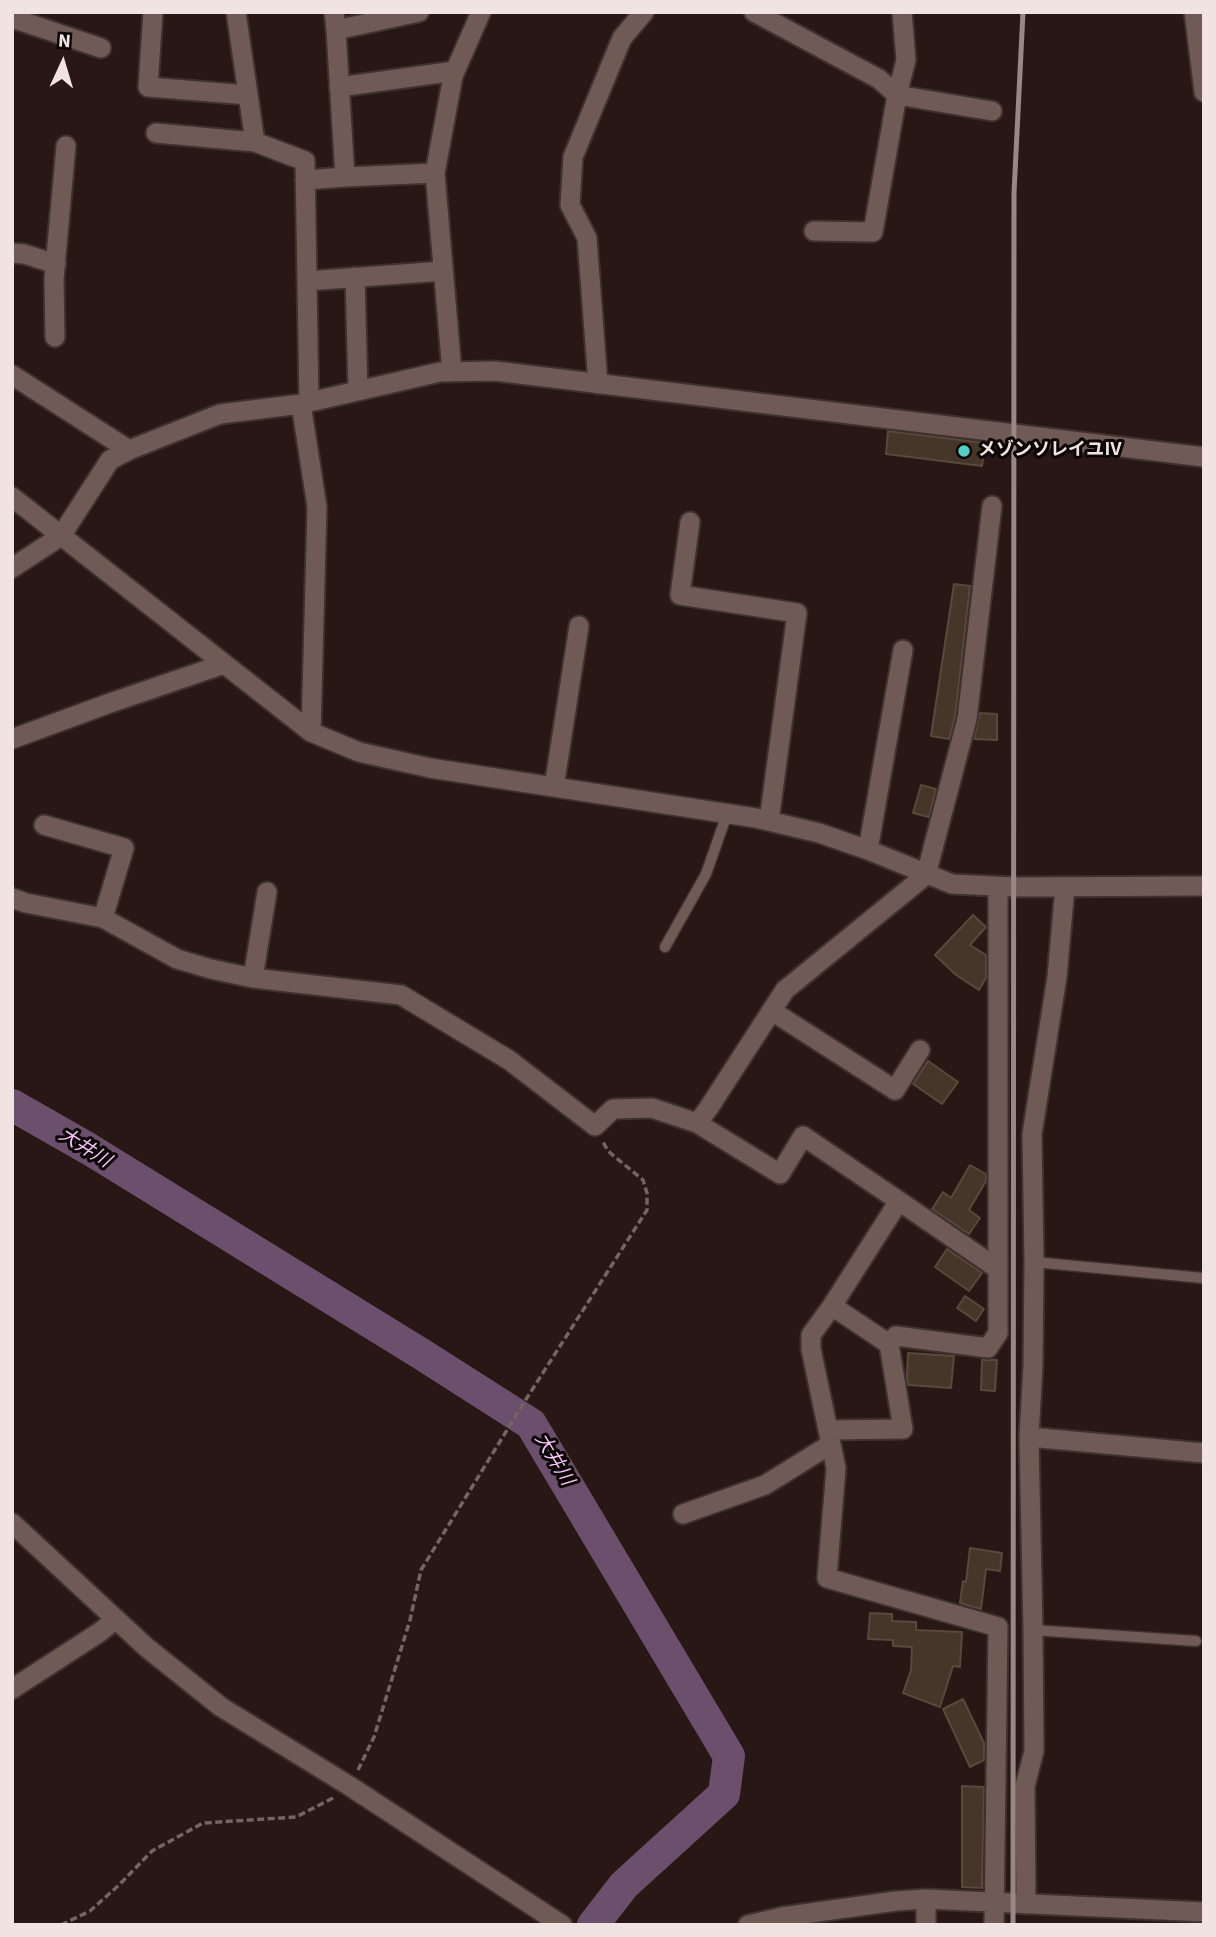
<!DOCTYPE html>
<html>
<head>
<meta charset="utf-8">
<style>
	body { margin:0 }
	#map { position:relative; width:1216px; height:1937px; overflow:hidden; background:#291715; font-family:"Source Sans 3",sans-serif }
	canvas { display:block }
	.frame { position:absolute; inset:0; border:14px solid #f0e3e1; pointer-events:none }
	.north { position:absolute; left:28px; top:28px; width:70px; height:70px; -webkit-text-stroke:5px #0c0505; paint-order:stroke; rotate:4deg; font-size:19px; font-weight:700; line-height:28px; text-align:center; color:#f0e3e1 }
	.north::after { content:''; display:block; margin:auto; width:24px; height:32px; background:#f0e3e1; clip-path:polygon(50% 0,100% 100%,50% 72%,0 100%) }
</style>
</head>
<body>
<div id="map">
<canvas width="1216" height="1937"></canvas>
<div class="frame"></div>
<div class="north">N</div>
</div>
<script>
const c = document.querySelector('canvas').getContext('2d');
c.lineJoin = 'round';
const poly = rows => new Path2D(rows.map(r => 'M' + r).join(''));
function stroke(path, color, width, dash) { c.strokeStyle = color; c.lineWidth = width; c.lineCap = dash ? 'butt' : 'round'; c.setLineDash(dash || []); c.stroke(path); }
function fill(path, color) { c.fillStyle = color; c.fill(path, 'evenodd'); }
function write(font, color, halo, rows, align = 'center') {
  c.font = font + ' "Source Sans 3","Noto Sans JP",sans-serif'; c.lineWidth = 6; c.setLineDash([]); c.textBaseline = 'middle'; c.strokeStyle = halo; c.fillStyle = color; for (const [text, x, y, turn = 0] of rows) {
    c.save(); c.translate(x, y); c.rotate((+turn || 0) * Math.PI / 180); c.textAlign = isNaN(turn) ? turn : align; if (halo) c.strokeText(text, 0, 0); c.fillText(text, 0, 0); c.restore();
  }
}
const river = poly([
	[12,1105,89,1149,423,1355,531,1424,729,1756,724,1794,624,1885,593,1925]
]);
const building = poly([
	[888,431,985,443,982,466,886,454,888,431],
	[954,584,970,586,955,717,949,739,931,736,954,584],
	[980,713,997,714,997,740,974,739,980,713],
	[921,785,936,789,929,817,913,813,921,785],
	[973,915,986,927,970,945,986,955,986,978,979,990,956,975,935,955,973,915],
	[928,1061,958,1082,942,1104,913,1084,928,1061],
	[970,1165,986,1174,986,1181,969,1210,980,1218,969,1234,932,1209,943,1192,951,1198,970,1165],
	[947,1249,982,1273,969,1291,935,1267,947,1249],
	[965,1296,984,1309,976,1321,957,1308,965,1296],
	[908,1353,954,1356,951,1388,908,1385,907,1376,908,1353],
	[982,1360,997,1360,995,1391,981,1390,982,1360],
	[970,1548,1002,1553,1000,1571,986,1569,981,1609,960,1603,963,1581,966,1582,970,1548],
	[870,1613,892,1614,892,1621,916,1622,916,1630,962,1632,960,1667,953,1666,940,1707,903,1693,911,1670,912,1647,893,1646,893,1640,868,1639,870,1613],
	[963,1699,984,1743,984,1760,970,1767,943,1709,963,1699],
	[962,1786,984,1787,982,1888,962,1887,962,1786]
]);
const path = poly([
	[358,1770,374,1737,410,1620,421,1570,523,1404,647,1210,647,1193,643,1180,608,1151,602,1140],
	[61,1925,90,1911,119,1885,152,1851,203,1823,296,1817,335,1797]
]);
const service = poly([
	[665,947,706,874,727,814],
	[1034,1262,1203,1278],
	[1033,1630,1196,1641]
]);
const minor = poly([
	[153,12,148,87,248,95],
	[236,12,255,142],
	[334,12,336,30,419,12],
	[754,12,879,79,897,95,992,111],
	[1194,12,1204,92],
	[12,18,101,48],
	[336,30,345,177,435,173],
	[339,87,455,71],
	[156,133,255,142,305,161,309,402],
	[305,180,345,177],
	[814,231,873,232,897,95,906,60,902,12],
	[12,253,24,254,56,264],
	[355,277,358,391],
	[307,281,443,271],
	[55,337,54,279,66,146],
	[452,372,435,173,453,76,481,12],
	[12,375,129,450],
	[598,384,587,238,570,205,573,157,622,38,644,12],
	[301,404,317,507,311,732],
	[12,497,311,732,359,752,430,768,756,818,819,833,868,850,952,884,1014,887,1204,886],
	[690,522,680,595,797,613,769,821],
	[12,568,61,536,110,460,129,450,220,414,301,404,440,372,495,371,1204,457],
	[12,739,110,703,224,664],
	[554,787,579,626],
	[44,825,124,848,103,918],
	[868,850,903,650],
	[998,887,998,1333,988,1348,896,1336,889,1344,832,1306,899,1201,998,1269],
	[12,898,26,903,103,918,177,959,211,969,253,978,401,995,509,1060,595,1126,613,1109,652,1108,697,1123,708,1109,785,990,926,875,967,719,992,506],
	[253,978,267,892],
	[772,1011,895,1090,920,1050],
	[697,1123,780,1174,803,1136,899,1201],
	[832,1306,811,1335,811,1349,836,1468,827,1578,998,1627,994,1925],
	[829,1430,903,1429,889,1344],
	[1029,1437,1204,1453],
	[683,1514,765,1485,831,1444],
	[12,1523,146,1647,221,1707,348,1785,562,1925],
	[12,1689,100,1632,116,1619],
	[926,1899,926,1925],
	[1026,1904,1025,1786,1034,1751,1033,1630,1029,1437,1033,1366,1034,1262,1032,1134,1057,977,1065,887],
	[748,1925,782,1917,896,1901,926,1899,1204,1912]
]);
const rail = poly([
	[1013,1925,1014,193,1023,12]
]);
const markers = [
	[964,451,7,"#54cdc7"]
];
const poiNames = [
	["メゾンソレイユⅣ",978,451]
];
const waterNames = [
	["大井川",84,1149,32],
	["大井川",553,1460,59]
];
stroke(river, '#6c4f6d', 32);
fill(building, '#453629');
stroke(building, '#58493c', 2);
stroke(service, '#3e312f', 13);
stroke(minor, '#3e312f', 23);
stroke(path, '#746462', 3.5, [7, 3.5]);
stroke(service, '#705a56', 10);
stroke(minor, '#705a56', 19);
stroke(rail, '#978886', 5);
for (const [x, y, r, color] of markers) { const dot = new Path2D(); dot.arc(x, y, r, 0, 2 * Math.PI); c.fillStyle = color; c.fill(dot); stroke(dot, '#0c0505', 2.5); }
write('bold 18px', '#f0e3e1', '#0c0505', poiNames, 'left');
write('italic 19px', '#f4c2f6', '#0c0505', waterNames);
</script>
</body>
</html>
